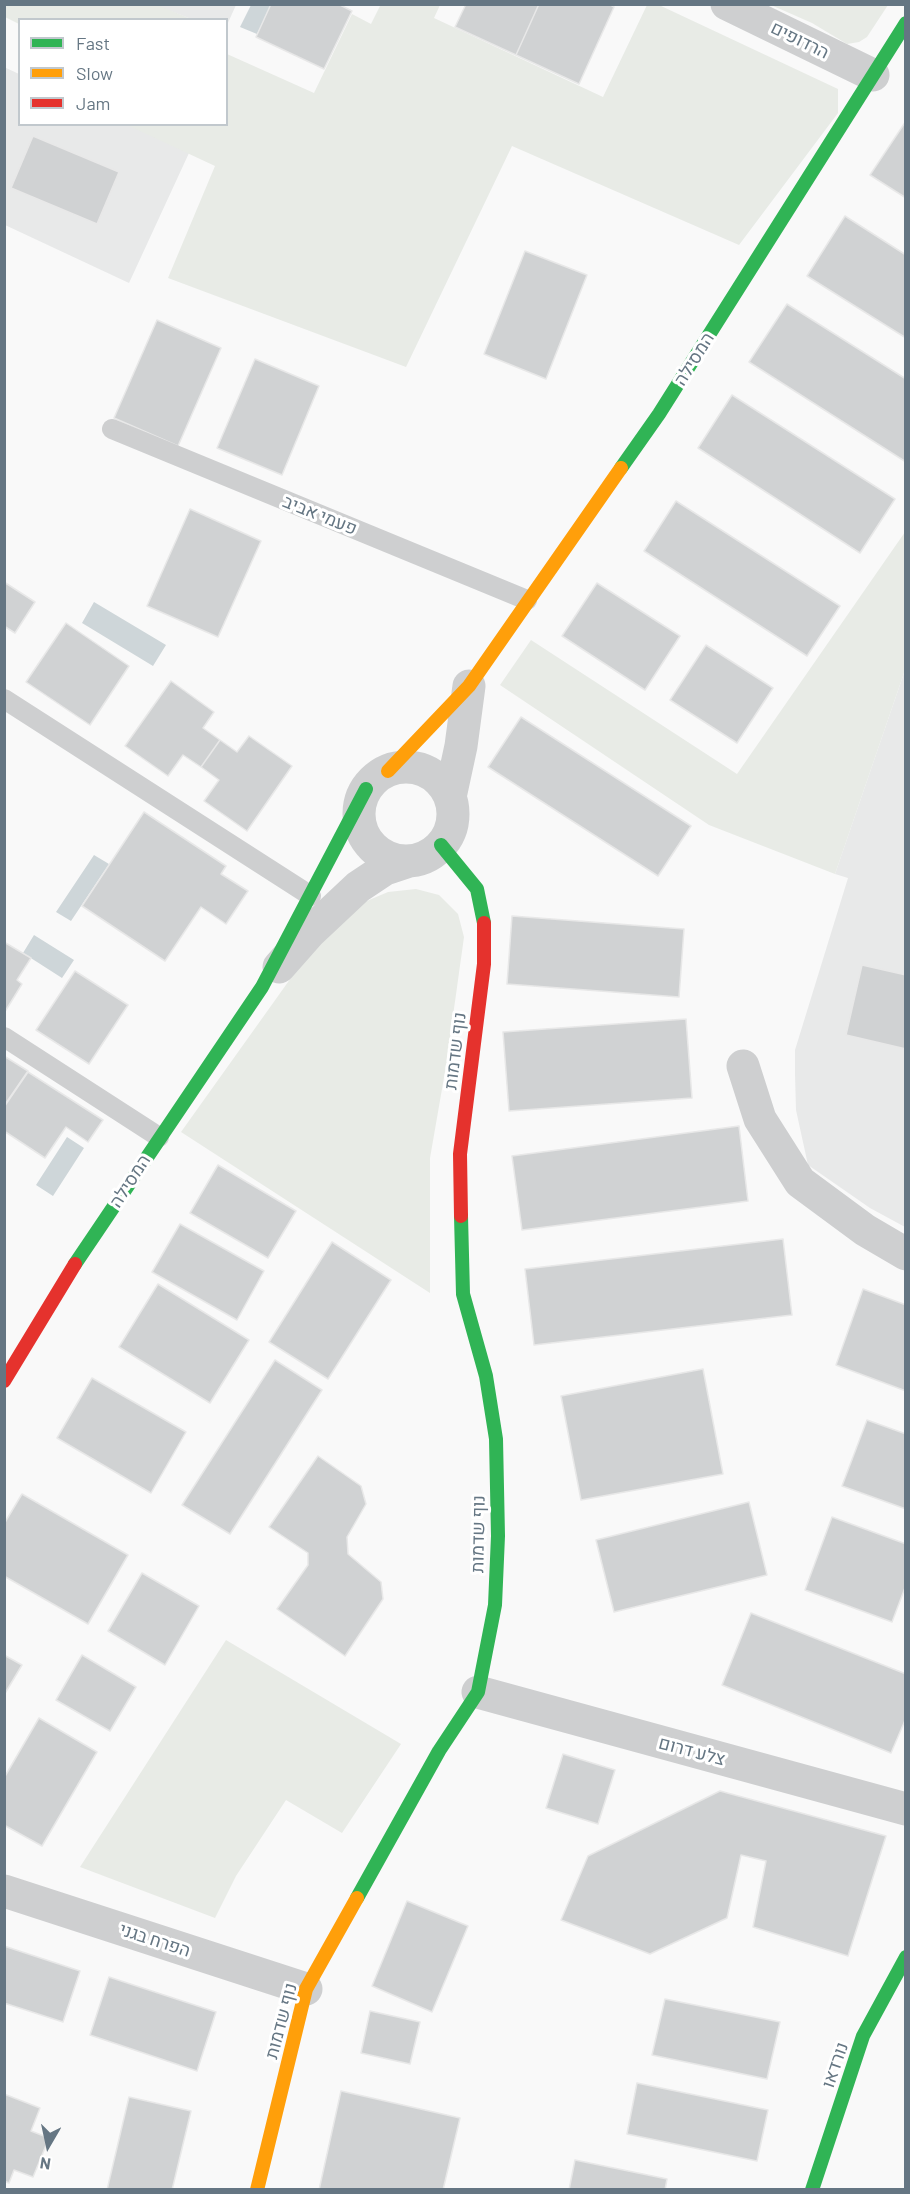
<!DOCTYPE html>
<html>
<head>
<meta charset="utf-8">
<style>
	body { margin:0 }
	#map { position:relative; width:910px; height:2194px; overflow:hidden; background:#f9f9f9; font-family:Barlow,sans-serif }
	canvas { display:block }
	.frame { position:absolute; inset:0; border:6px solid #657683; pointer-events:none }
	.legend { position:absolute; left:18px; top:18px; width:210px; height:108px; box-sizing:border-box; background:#fff; border:2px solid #c1c8cd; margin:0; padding:8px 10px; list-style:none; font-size:18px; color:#657683 }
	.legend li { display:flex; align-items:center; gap:12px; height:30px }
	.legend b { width:30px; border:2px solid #c1c8cd }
	.north { position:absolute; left:18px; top:2116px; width:60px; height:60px; -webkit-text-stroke:4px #fff; paint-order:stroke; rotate:189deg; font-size:16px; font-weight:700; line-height:24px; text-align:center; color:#657683 }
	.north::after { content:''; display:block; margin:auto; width:21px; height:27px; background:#657683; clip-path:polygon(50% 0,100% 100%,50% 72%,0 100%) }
</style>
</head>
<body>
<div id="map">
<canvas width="910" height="2194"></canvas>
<div class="frame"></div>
<ul class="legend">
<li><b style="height:8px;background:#30b455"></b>Fast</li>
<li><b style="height:8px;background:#ff9f0a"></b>Slow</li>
<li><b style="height:8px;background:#e5322d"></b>Jam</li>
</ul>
<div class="north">N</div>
</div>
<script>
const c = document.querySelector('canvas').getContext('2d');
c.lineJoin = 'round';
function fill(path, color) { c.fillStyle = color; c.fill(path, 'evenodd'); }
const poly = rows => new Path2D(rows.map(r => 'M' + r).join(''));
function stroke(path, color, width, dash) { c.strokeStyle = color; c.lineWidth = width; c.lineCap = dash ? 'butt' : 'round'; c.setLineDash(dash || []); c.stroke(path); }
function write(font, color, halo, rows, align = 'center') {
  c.font = font + ' Barlow,Heebo,sans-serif'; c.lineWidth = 6; c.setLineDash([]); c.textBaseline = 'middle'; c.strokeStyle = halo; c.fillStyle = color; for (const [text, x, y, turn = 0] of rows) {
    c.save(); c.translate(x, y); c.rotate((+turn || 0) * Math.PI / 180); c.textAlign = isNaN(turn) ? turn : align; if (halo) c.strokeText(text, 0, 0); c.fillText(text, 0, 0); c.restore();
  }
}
const built = poly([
	[155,5,236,5,227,25,226,20,191,19],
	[4,67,19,74,20,124,129,125,189,153,129,283,5,225],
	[905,670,905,1227,870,1208,808,1165,796,1110,795,1074,795,1050,848,878,835,874]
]);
const green = poly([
	[155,4,191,19,20,20,19,24,5,17,5,5],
	[381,4,440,5,434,18,603,97,647,5,659,5,838,89,838,113,739,245,512,146,406,367,168,278,215,166,127,125,226,124,227,54,314,93,352,14,371,24],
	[771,5,888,4,888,5,867,37,859,42,847,44,812,23],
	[905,532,905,670,835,874,709,825,500,685,531,640,737,774],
	[416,889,439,895,458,914,464,937,446,1066,430,1158,430,1293,181,1132,298,968,348,909,388,892],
	[226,1640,401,1744,342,1833,286,1800,236,1876,215,1918,80,1867]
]);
const water = poly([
	[251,5,271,5,257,34,240,27],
	[94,602,166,645,153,666,82,623],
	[94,855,109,864,71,921,56,912],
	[34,935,74,960,62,978,23,953],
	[67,1137,84,1148,53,1196,36,1185]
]);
const building = poly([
	[271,4,338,4,352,11,324,69,256,37,271,4],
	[466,4,539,4,516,55,455,27,466,4],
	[539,4,609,4,614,7,579,84,516,55,539,4],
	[906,121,906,198,870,175,906,121],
	[33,136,119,172,97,224,11,188,33,136],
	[845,216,906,255,906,338,807,276,845,216],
	[525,251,587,275,546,379,484,354,525,251],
	[787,304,906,379,906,462,749,362,787,304],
	[157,320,221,348,178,446,114,418,157,320],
	[255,359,319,386,282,475,217,448,255,359],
	[732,395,895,499,860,553,698,448,732,395],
	[676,501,840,606,807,656,644,551,676,501],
	[190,509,261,541,218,637,147,606,190,509],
	[4,582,35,602,15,633,4,626,4,582],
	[597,583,680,636,645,690,562,636,597,583],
	[66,623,129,666,90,725,26,682,66,623],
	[706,645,773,688,737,743,670,700,706,645],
	[171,681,214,712,203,728,220,740,201,767,183,755,168,776,125,746,171,681],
	[521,717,691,826,658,876,488,767,521,717],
	[249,736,292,766,247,831,204,801,219,780,201,767,220,740,237,752,249,736],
	[144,812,226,866,221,874,248,891,226,924,201,907,165,961,82,906,144,812],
	[512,916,684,929,679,997,507,984,512,916],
	[4,942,31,958,17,980,22,984,6,1010,4,1009,4,942],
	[862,965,906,975,906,1049,846,1035,862,965],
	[75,971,128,1005,89,1064,36,1030,75,971],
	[686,1019,692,1098,509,1111,503,1032,686,1019],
	[4,1056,28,1071,4,1106,4,1056],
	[28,1072,103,1120,88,1142,66,1127,45,1158,4,1131,4,1107,28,1072],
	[739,1126,748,1201,522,1230,512,1156,739,1126],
	[218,1165,296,1211,268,1258,190,1213,218,1165],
	[180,1224,264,1271,237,1320,152,1272,180,1224],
	[783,1239,792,1315,534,1345,525,1269,783,1239],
	[332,1242,391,1280,328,1379,269,1342,332,1242],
	[158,1284,249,1340,210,1403,119,1347,158,1284],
	[863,1289,906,1305,906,1391,836,1365,863,1289],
	[275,1360,322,1390,230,1534,182,1505,275,1360],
	[703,1369,723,1474,581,1500,561,1396,703,1369],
	[92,1378,186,1432,151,1493,57,1438,92,1378],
	[867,1420,906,1434,906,1509,842,1486,867,1420],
	[318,1456,361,1486,366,1504,347,1537,348,1554,381,1582,383,1599,345,1656,277,1609,308,1565,308,1553,269,1527,318,1456],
	[22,1494,128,1555,88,1624,4,1576,4,1524,22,1494],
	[749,1502,767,1575,614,1612,596,1540,749,1502],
	[832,1517,906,1544,906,1585,892,1622,805,1590,832,1517],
	[142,1573,199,1606,165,1665,108,1631,142,1573],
	[751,1613,906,1674,906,1718,891,1753,722,1685,751,1613],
	[4,1655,22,1665,4,1695,4,1655],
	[82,1655,136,1687,110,1731,56,1700,82,1655],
	[39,1718,97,1752,42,1846,4,1825,4,1778,39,1718],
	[563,1754,615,1770,598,1824,546,1808,563,1754],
	[720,1791,886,1836,848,1956,753,1927,766,1861,741,1855,727,1918,650,1954,561,1920,588,1856,720,1791],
	[407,1901,468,1926,432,2012,372,1986,407,1901],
	[4,1946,80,1971,63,2022,4,2003,4,1946],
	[109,1977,216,2012,197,2071,90,2035,109,1977],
	[665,1999,780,2022,767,2079,652,2055,665,1999],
	[370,2011,420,2022,410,2064,361,2053,370,2011],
	[637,2083,768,2110,757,2161,627,2134,637,2083],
	[341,2091,460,2118,443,2190,319,2190,341,2091],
	[4,2094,40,2108,31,2131,49,2138,33,2177,14,2170,9,2183,4,2181,4,2094],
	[129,2097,191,2111,172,2190,107,2190,129,2097],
	[575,2160,667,2179,665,2190,569,2190,575,2160]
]);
const lane = poly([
	[112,429,527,600],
	[4,699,311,896],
	[4,1037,159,1137]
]);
const street = poly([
	[727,4,873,75],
	'359 814a47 47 0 1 1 94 0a47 47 0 1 1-94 0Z',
	[450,797,461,746,469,686],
	[279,967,309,933,358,887,385,869,409,861],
	[743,1066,760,1119,800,1182,865,1230,906,1254],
	[478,1692,906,1809],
	[4,1891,306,1989]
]);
const fast = poly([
	[621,468,659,414,906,23],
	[441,845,477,889,484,923],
	[75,1264,262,987,366,789],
	[357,1898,439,1751,478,1692,495,1605,498,1536,496,1439,486,1376,463,1294,461,1216],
	[812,2190,863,2036,906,1957]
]);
const slow = poly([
	[388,771,469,686,621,468],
	[257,2190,306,1989,357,1898]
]);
const jam = poly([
	[461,1216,460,1154,484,964,484,923],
	[4,1381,75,1264]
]);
const streetNames = [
	["הרדופים",800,40,26],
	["המסילה",694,359,-58],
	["פעמי אביב",320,515,22],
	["נוף שדמות",455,1051,-83],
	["המסילה",130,1181,-57],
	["נוף שדמות",478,1534,-89],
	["צלע דרום",692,1751,15],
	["הפרח בגני",155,1940,18],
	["נוף שדמות",281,2021,-75],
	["נורדאו",835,2065,-71]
];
fill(built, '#e8e9e9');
fill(green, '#e8ebe6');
fill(water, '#ced6d9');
fill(building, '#d0d2d3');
stroke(building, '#e8e8e8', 1.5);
stroke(lane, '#cecfd0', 20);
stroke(street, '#cecfd0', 33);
stroke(fast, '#30b455', 14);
stroke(slow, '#ff9f0a', 14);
stroke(jam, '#e5322d', 14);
write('18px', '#657683', '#fff', streetNames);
</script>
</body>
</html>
